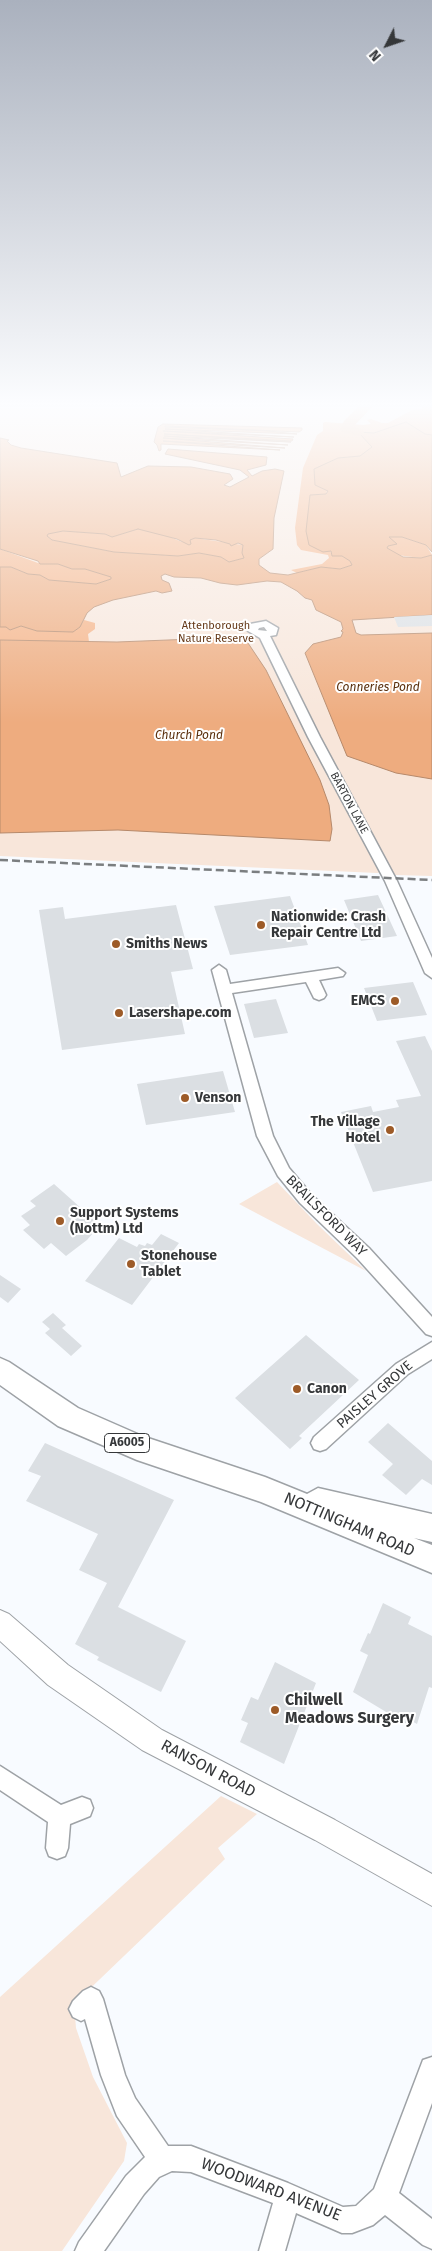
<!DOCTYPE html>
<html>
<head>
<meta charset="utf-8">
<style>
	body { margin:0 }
	#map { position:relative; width:432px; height:2251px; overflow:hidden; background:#f8fbff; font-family:"Fira Sans",sans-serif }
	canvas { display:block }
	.north { position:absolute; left:362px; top:20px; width:50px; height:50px; -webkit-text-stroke:4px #fff; paint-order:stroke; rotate:229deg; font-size:14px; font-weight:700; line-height:20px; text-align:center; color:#353739 }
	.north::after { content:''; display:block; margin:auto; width:18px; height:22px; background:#353739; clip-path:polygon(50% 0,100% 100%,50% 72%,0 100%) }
</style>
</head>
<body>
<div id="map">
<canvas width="432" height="2251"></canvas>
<div class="north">N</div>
</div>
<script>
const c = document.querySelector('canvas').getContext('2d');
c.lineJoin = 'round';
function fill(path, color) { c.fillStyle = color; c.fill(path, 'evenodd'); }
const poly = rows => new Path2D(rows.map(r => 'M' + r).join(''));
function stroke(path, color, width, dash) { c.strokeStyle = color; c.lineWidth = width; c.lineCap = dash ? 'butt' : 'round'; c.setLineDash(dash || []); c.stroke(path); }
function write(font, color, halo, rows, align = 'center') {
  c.font = font + ' "Fira Sans",sans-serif'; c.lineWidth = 4; c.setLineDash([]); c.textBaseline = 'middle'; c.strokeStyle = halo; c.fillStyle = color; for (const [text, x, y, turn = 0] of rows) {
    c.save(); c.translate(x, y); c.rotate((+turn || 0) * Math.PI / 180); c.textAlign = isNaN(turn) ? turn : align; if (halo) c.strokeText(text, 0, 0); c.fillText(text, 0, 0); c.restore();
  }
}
const green = poly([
	[0,407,432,407,432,876,395,875,392,871,377,873,0,856],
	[277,1182,317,1224,366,1271,239,1204],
	[221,1796,257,1814,218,1848,225,1859,74,2004,76,2028,93,2077,127,2143,124,2161,62,2251,0,2251,0,1997]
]);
const forest = poly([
	[422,407,432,407,432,435,425,435,406,422,374,433,359,432,373,447,360,456,338,459,326,494,311,495,332,556,342,556,350,561,352,565,340,569,321,567,297,573,291,570,322,564,329,558,328,555,301,550,297,545,295,528,303,468,317,435,323,431,323,423,325,422,363,425,371,424,367,420,371,419,382,423,388,423,412,410,422,409],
	[138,529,163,534,182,542,195,538,243,545,242,548,244,558,229,562,221,557,199,553,178,556,114,552,52,540,47,536,47,534,63,531,105,534,112,537],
	[388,537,402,537,426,545,432,555,421,558,397,555,387,548,388,546,396,544],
	[0,549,38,563,58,564,72,569,85,569,111,577,111,579,96,584,49,580,40,575,28,574,11,567,0,567],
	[84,620,95,623,95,629,88,634,89,642,0,640,0,627,6,627,10,630,21,626,37,631,73,632,80,627]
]);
const water = poly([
	[406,422,425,434,432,435,432,552,426,545,402,537,389,537,397,544,388,546,387,548,403,557,421,558,432,555,432,615,352,620,356,633,361,635,432,633,432,779,396,773,347,756,305,653,313,644,341,637,343,632,341,631,343,629,341,622,316,610,312,600,305,598,297,591,281,582,267,581,237,585,220,583,201,578,174,577,165,574,161,576,162,580,169,583,172,591,162,593,156,591,113,600,94,607,87,613,80,627,73,632,37,631,21,626,10,630,6,627,0,627,0,567,11,567,28,574,40,575,49,580,96,584,111,579,111,577,85,569,72,569,58,564,40,564,38,561,0,549,0,438,9,440,7,441,11,445,21,448,117,463,121,477,148,466,191,467,230,474,233,479,224,485,230,487,249,477,240,470,165,454,168,449,267,457,266,465,247,470,252,476,262,471,275,469,284,471,274,518,273,549,259,559,259,565,270,573,288,575,321,567,340,569,352,565,350,561,342,556,332,556,331,551,323,552,309,545,306,531,310,495,326,494,328,491,315,485,314,469,338,458,360,456,372,447,358,432,374,433,406,422],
	[138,529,177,539,189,545,191,544,190,540,195,538,216,540,230,544,231,546,238,543,243,545,242,553,244,558,229,562,221,557,199,553,178,556,114,552,52,540,47,536,48,534,63,531,105,534,112,537,138,529],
	[163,424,302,428,302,430,299,432,165,426,165,427,268,431,297,434,165,429,294,437,163,431,293,439,292,441,164,434,291,442,164,436,288,445,163,438,285,448,163,441,280,450,161,444,161,450,159,451,157,445,154,442,158,427,163,424],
	[244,637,266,670,320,780,329,805,332,829,330,841,118,830,0,833,0,640,117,642,244,637]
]);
const river = poly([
	[358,407,372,407,353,427,362,429,364,432,362,435,358,436,342,432,340,429,344,421,358,407]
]);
const building = poly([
	[432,615,432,626,398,627,394,617],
	[378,895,397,936,361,941,344,900],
	[290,896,308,945,230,955,214,906],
	[176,905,193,969,171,972,185,1034,62,1050,39,910,63,907,65,919],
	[413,982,427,1015,377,1021,364,988],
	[276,999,288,1033,254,1038,244,1004],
	[425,1036,432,1051,432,1181,373,1192,341,1112,371,1106,373,1112,399,1107,396,1100,421,1096,396,1041],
	[223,1071,235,1112,146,1125,137,1084],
	[54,1184,100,1225,87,1240,66,1256,51,1243,44,1249,23,1230,30,1225,21,1216,36,1206,30,1201],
	[161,1234,179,1243,132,1305,85,1281,119,1238,137,1247,139,1244,145,1246,147,1243,152,1245],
	[0,1275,21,1289,8,1303,0,1297],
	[53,1313,66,1325,62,1328,82,1346,71,1356,45,1333,50,1329,42,1322],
	[306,1335,359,1380,299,1436,302,1438,290,1449,235,1398],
	[388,1423,432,1461,432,1485,422,1479,406,1495,382,1475,393,1464,368,1442],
	[45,1443,174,1500,118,1607,186,1641,161,1692,97,1660,99,1657,75,1644,107,1583,79,1570,98,1534,26,1501,41,1476,28,1471],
	[383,1603,411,1617,408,1624,432,1636,432,1688,429,1687,417,1724,408,1719,406,1724,353,1692,368,1655,360,1651,368,1633,370,1634],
	[275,1662,316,1683,284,1764,240,1742,248,1723,241,1720,251,1697,258,1700]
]);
const street = poly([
	[266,621,278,628,276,635,270,636,320,737,397,881,432,958,432,978,425,973,385,881,308,737,260,638,248,631,250,624,266,621],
	[264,627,267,631,258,630,259,628,264,627],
	[219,965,226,970,230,984,338,968,345,973,343,976,319,980,326,995,324,998,319,1000,314,998,306,982,232,993,273,1136,289,1168,312,1195,369,1248,432,1317,432,1336,426,1334,357,1258,300,1203,278,1176,257,1136,212,970,219,965],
	[432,1342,432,1359,408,1374,326,1449,320,1451,314,1449,311,1443,314,1437,396,1364,432,1342],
	[0,1766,61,1805,82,1797,90,1800,93,1808,90,1816,70,1824,68,1848,65,1856,57,1859,49,1856,46,1848,48,1822,0,1790,0,1766],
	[91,1987,99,1991,103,1999,125,2075,135,2098,168,2146,191,2146,288,2183,343,2207,356,2206,374,2189,423,2060,432,2057,432,2103,399,2193,432,2219,432,2249,423,2245,385,2215,373,2225,352,2233,342,2233,296,2213,285,2251,259,2251,273,2203,191,2172,172,2171,159,2177,144,2194,104,2251,75,2251,79,2242,126,2176,145,2157,117,2116,101,2075,85,2019,81,2021,73,2017,69,2009,73,2001,83,1991,91,1987]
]);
const secondary = poly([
	[0,1610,9,1614,68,1665,162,1730,335,1820,432,1874,432,1906,315,1840,142,1750,48,1685,0,1641,0,1610]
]);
const primary = poly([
	[0,1358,9,1362,78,1408,142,1436,265,1477,307,1494,318,1488,432,1514,432,1542,414,1538,432,1545,432,1573,261,1502,137,1460,58,1426,0,1385,0,1358]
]);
const rail = poly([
	[0,860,432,880]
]);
const markers = [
	[261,925,5,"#9d5b28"],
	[116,944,5,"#9d5b28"],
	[395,1001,5,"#9d5b28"],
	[119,1013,5,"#9d5b28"],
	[185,1098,5,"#9d5b28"],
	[390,1130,5,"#9d5b28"],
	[60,1221,5,"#9d5b28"],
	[131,1264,5,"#9d5b28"],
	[297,1389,5,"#9d5b28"],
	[275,1710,5,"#9d5b28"]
];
const farParknames = [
	["Attenborough",216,626],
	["Nature Reserve",216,639]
];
const farStreetnames = [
	["BARTON LANE",349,803,62]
];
const farWaternames = [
	["Conneries Pond",378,688],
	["Church Pond",189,736]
];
const shields = [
	[127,1443,45]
];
const shieldNames = [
	["A6005",127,1443]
];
const poiNames = [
	["Nationwide: Crash",271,917],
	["Repair Centre Ltd",271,933],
	["Smiths News",126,944],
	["EMCS",385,1001,"right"],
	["Lasershape.com",129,1013],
	["Venson",195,1098],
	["The Village",380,1122,"right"],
	["Hotel",380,1138,"right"],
	["Support Systems",70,1213],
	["(Nottm) Ltd",70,1229],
	["Stonehouse",141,1256],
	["Tablet",141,1272],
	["Canon",307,1389]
];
const streetNames = [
	["BRAILSFORD WAY",326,1216,45],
	["PAISLEY GROVE",375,1395,-41]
];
const nearStreetnames = [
	["NOTTINGHAM ROAD",349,1525,23],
	["RANSON ROAD",208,1769,28],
	["WOODWARD AVENUE",271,2190,21]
];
const nearPoinames = [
	["Chilwell",285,1701],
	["Meadows Surgery",285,1719]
];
fill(green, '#f8e6da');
fill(forest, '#f5b285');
fill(water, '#eeac7f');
stroke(water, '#b6896a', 1);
fill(river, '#eeac7f');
fill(building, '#dbdfe3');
stroke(street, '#9ea2a6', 3);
stroke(secondary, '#9ea2a6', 2);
stroke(primary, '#9ea2a6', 3);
fill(street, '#fff');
fill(secondary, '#fff');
fill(primary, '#fff');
stroke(rail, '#7b7e80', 2.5, [8, 4]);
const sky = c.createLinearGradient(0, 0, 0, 723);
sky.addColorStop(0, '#aab1be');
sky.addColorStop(0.56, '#fcfdff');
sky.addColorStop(1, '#fcfdff00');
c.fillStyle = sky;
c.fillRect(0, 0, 432, 723);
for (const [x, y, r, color] of markers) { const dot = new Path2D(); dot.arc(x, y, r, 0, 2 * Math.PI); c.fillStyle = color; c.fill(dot); stroke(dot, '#fff', 2); }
write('11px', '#663a1a', '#fff', farParknames);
write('11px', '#353739', '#fff', farStreetnames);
write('italic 12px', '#5a2f0d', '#fff', farWaternames);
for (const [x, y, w] of shields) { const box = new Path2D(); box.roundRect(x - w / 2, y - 9.5, w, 19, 4); c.fillStyle = '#fff'; c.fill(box); stroke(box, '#353739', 1); }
write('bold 12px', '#353739', null, shieldNames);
write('bold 14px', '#353739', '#fff', poiNames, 'left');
write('14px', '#353739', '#fff', streetNames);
write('16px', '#353739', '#fff', nearStreetnames);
write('bold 16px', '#353739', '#fff', nearPoinames, 'left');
</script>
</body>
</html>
